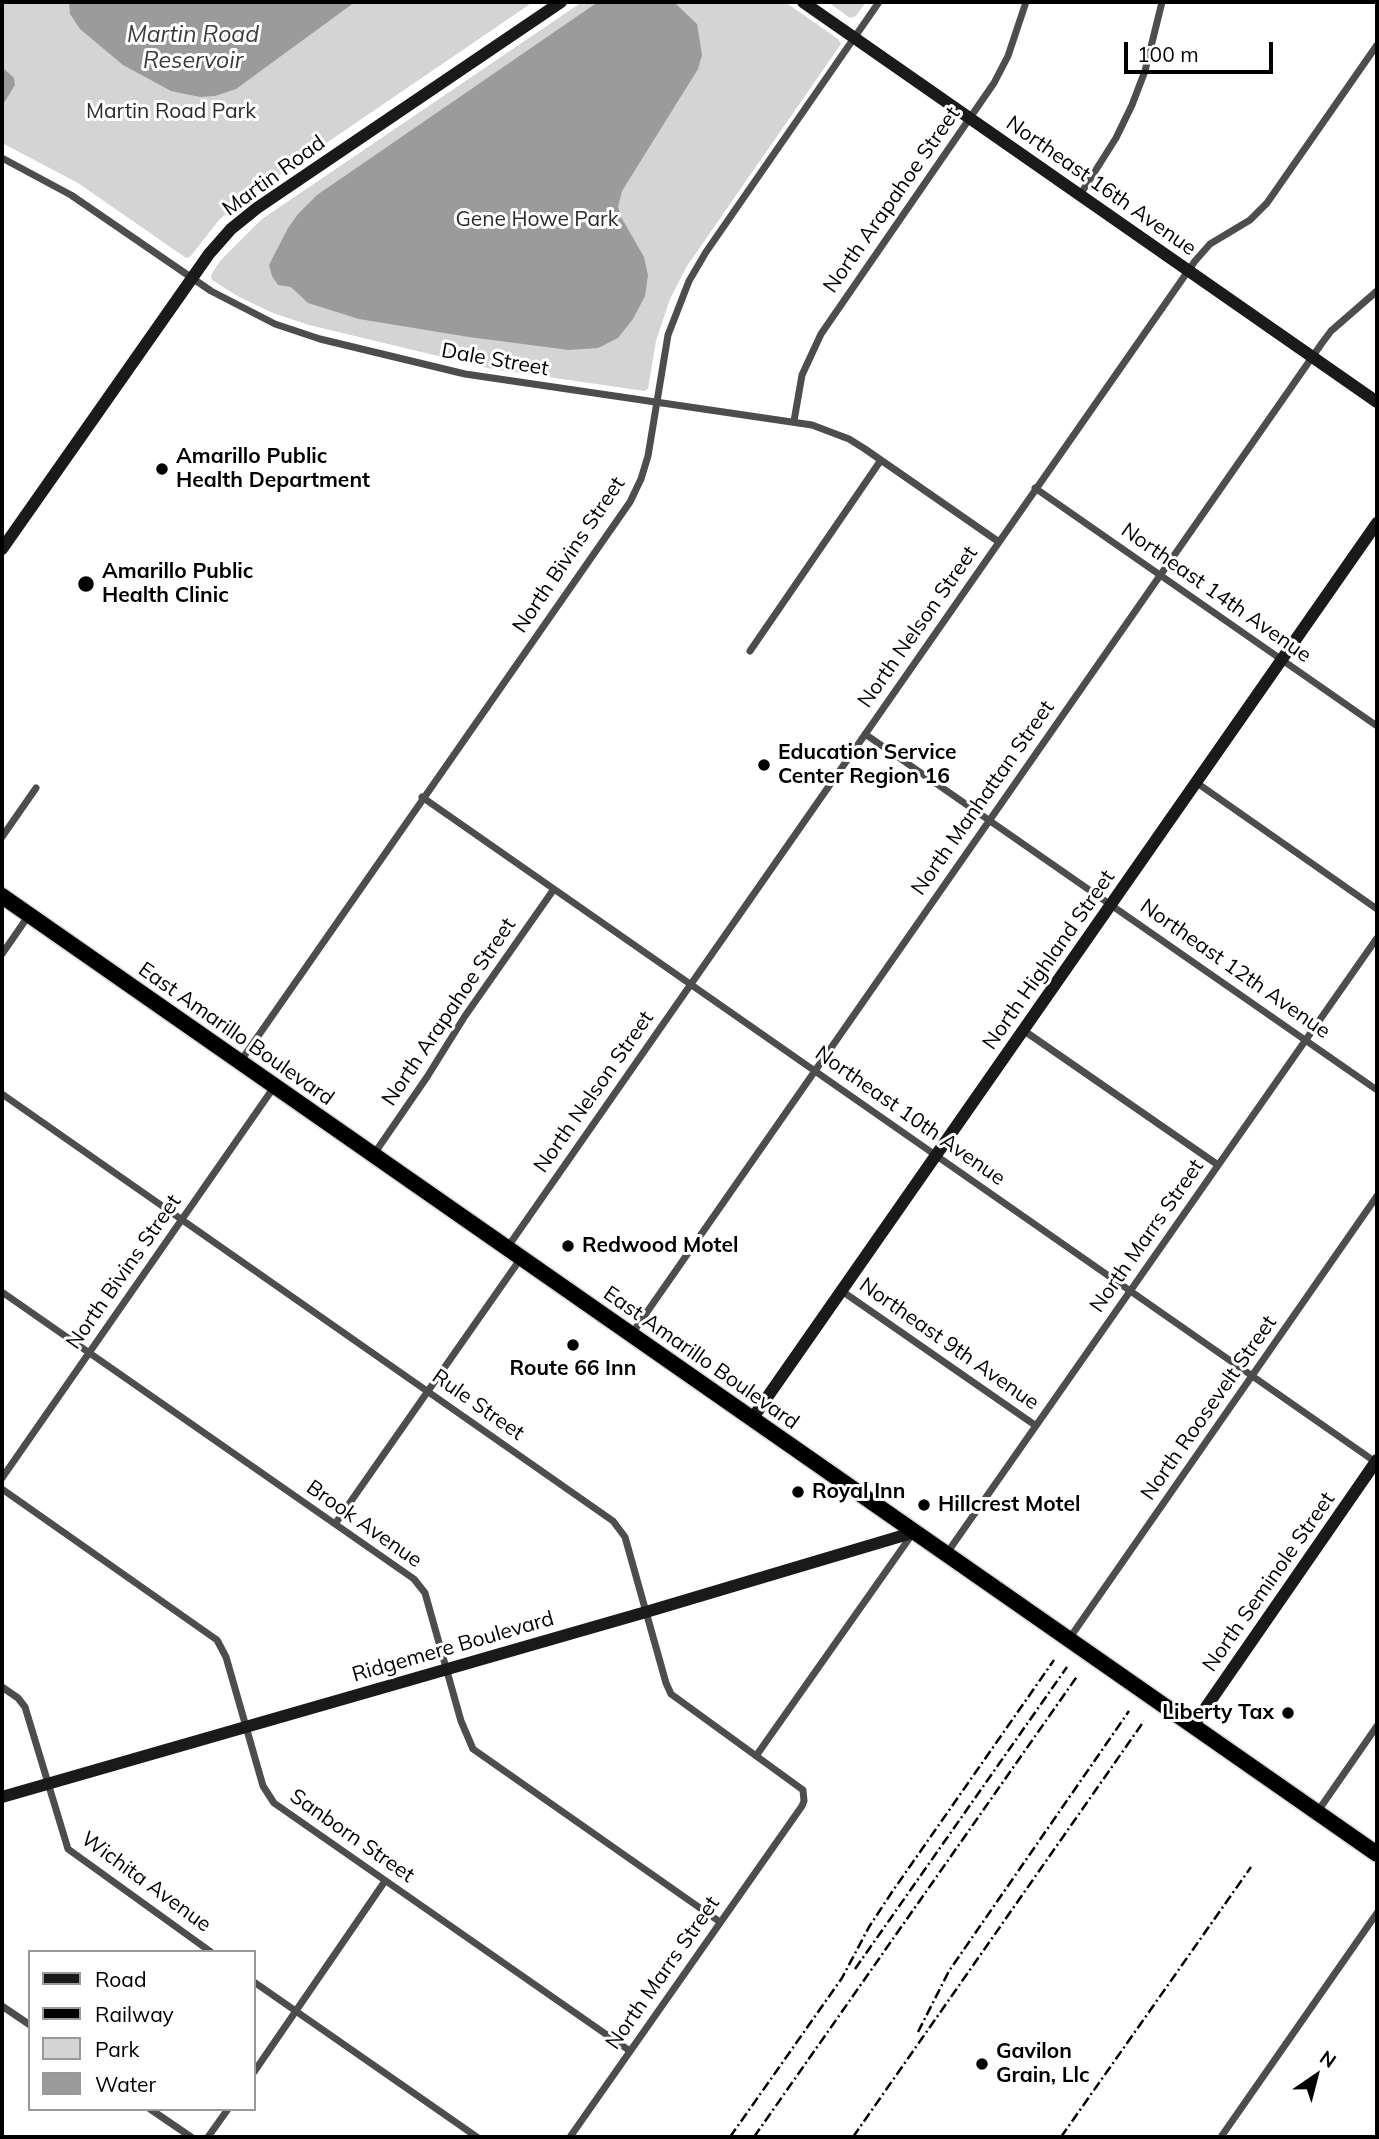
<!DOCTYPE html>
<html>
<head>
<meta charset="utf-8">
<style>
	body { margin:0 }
	#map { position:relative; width:1379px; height:2139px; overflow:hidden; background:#fff; font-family:Mulish,sans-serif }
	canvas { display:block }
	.frame { position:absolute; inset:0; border:4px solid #000; pointer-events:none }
	.legend { position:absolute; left:28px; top:1950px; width:228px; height:161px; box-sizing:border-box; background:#fff; border:2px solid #999; margin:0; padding:9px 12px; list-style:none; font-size:21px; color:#000 }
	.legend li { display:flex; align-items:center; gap:14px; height:35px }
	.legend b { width:35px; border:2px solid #999 }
	.north { position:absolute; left:1281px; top:2041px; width:70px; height:70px; -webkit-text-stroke:5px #fff; paint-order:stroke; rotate:35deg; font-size:19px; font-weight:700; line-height:28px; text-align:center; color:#000 }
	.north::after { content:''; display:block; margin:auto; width:24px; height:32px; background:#000; clip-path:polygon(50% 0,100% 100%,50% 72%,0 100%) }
	.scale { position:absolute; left:1124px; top:42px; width:149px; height:32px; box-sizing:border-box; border:4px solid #000; border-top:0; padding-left:9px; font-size:21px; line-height:24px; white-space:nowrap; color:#000; -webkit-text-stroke:5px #fff; paint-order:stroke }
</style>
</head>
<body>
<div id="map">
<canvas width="1379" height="2139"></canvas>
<div class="frame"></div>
<ul class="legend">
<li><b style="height:9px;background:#1a1a1a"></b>Road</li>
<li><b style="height:9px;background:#000"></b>Railway</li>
<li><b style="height:19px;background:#d4d4d4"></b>Park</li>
<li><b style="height:19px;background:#9b9b9b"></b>Water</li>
</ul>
<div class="north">N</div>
<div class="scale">100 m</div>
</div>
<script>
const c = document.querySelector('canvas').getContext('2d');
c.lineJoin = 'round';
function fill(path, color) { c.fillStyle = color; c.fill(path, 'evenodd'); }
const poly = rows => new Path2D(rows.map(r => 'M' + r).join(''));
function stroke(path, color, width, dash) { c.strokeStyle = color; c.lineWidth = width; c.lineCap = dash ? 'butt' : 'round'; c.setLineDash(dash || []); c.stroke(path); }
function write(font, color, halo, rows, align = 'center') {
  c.font = font + ' Mulish,sans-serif'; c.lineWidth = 6; c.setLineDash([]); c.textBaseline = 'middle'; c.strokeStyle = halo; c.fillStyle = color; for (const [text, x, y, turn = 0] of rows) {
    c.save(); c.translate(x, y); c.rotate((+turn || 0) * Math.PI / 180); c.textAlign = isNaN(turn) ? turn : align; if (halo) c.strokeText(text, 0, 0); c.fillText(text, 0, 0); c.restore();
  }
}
const green = poly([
	[2,2,533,2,240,202,219,220,190,257,186,258,78,183,2,143],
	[582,2,785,2,838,39,841,44,687,266,670,299,656,341,648,389,645,391,492,369,309,325,273,313,239,297,212,280,211,275,220,261,262,219],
	[828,2,866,2,856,16,850,18]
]);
const water = poly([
	[69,2,355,2,236,89,215,96,200,97,171,91,123,65,80,29,70,14],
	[598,2,674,2,697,24,702,55,698,69,622,191,618,207,621,217,644,257,648,275,645,296,633,319,618,338,598,348,569,350,469,337,359,319,308,303,291,287,278,285,272,276,269,265,288,228,298,214,317,195],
	[2,67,14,78,15,85,2,106]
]);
const street = poly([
	[2,158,71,195,211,291,275,324,320,339,465,374,812,425,849,439,865,449,999,542],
	[1080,195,1116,138,1132,105,1145,71,1162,2],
	[794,421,802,375,821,334,994,83,1008,56,1026,2],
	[1035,488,1377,726],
	[750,651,881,460],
	[865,734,1377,1090],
	[1197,783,1377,909],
	[422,797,1377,1463],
	[2,837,36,788],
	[2,954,29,915],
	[1023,1030,1218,1165],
	[240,1062,630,502,641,479,648,456,668,335,689,281,706,252,879,2],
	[2,1094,613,1521,625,1537,666,1683,671,1694,803,1790,804,1801,802,1806,570,2137],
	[374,1154,427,1077,465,1016,554,889],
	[507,1248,1195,261,1210,244,1250,220,1267,203,1377,45],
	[842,1291,1035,1425],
	[2,1292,414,1579,425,1593,461,1721,473,1749,720,1922],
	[631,1335,1322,343,1331,331,1377,291],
	[2,1478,274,1087],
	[2,1489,217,1640,226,1657,263,1786,274,1803,630,2051],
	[335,1524,521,1258],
	[947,1553,1377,938],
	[1069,1639,1377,1196],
	[2,1687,18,1698,25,1707,68,1849,211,1952],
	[756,1756,913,1533],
	[1318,1811,1377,1726],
	[254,1982,477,2137],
	[2,2006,30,2025],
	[254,2072,385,1881],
	[150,2109,191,2137],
	[208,2137,228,2109],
	[1221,2137,1377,1913]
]);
const secondary = poly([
	[803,2,1377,402],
	[2,549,209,254,231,229,257,208,561,2],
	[752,1419,1377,523],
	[1193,1726,1377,1460],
	[2,1797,646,1612,915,1532]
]);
const highway = poly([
	[2,896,1377,1854]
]);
const rail = poly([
	[855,1969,1067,1667],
	[918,2032,949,1971,1129,1711],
	[730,2137,842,1978,869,1927,892,1892,1054,1660],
	[754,2137,1078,1675],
	[853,2137,1144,1721],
	[1061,2137,1251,1867]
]);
const markers = [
	[162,469,7,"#000"],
	[86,584,9,"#000"],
	[764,765,7,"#000"],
	[568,1246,7,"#000"],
	[573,1345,7,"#000"],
	[798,1492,7,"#000"],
	[924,1505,7,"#000"],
	[1288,1713,7,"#000"],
	[982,2064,7,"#000"]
];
const parkNames = [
	["Martin Road Park",171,112],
	["Gene Howe Park",537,220]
];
const streetNames = [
	["Martin Road",274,176,-36],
	["Northeast 16th Avenue",1101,186,35],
	["North Arapahoe Street",892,200,-55],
	["Dale Street",495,360,10],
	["North Bivins Street",569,555,-56],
	["Northeast 14th Avenue",1216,593,35],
	["North Nelson Street",918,627,-55],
	["North Manhattan Street",983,798,-55],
	["North Highland Street",1049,960,-55],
	["Northeast 12th Avenue",1235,969,35],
	["North Arapahoe Street",449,1012,-56],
	["East Amarillo Boulevard",236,1034,35],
	["North Nelson Street",594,1092,-55],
	["Northeast 10th Avenue",910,1116,35],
	["North Marrs Street",1147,1236,-55],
	["North Bivins Street",124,1272,-55],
	["Northeast 9th Avenue",949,1344,35],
	["East Amarillo Boulevard",701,1358,35],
	["Rule Street",478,1405,35],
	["North Roosevelt Street",1209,1408,-55],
	["Brook Avenue",364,1524,35],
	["North Seminole Street",1269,1582,-55],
	["Ridgemere Boulevard",453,1647,-16],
	["Sanborn Street",352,1836,35],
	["Wichita Avenue",146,1882,36],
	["North Marrs Street",663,1973,-55]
];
const poiNames = [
	["Amarillo Public",176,457],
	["Health Department",176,481],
	["Amarillo Public",102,572],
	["Health Clinic",102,596],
	["Education Service",778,753],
	["Center Region 16",778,777],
	["Redwood Motel",582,1246],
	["Route 66 Inn",573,1369,"center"],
	["Royal Inn",812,1492],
	["Hillcrest Motel",938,1505],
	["Liberty Tax",1274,1713,"right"],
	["Gavilon",996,2052],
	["Grain, Llc",996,2076]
];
const waterNames = [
	["Martin Road",193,35],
	["Reservoir",193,61]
];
fill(green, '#d4d4d4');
fill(water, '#9b9b9b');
stroke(highway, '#dbdbdb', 19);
stroke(street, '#4d4d4d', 7);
stroke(secondary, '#1a1a1a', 12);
stroke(highway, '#000', 16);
stroke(rail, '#000', 2.5, [10, 3.5, 2, 3.5]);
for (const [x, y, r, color] of markers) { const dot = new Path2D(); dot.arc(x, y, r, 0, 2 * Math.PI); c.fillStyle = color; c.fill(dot); stroke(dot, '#fff', 2.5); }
write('21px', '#2b2b2b', '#fff', parkNames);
write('21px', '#000', '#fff', streetNames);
write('bold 21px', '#000', '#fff', poiNames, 'left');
write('italic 23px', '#3c3c3c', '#fff', waterNames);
</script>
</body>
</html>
